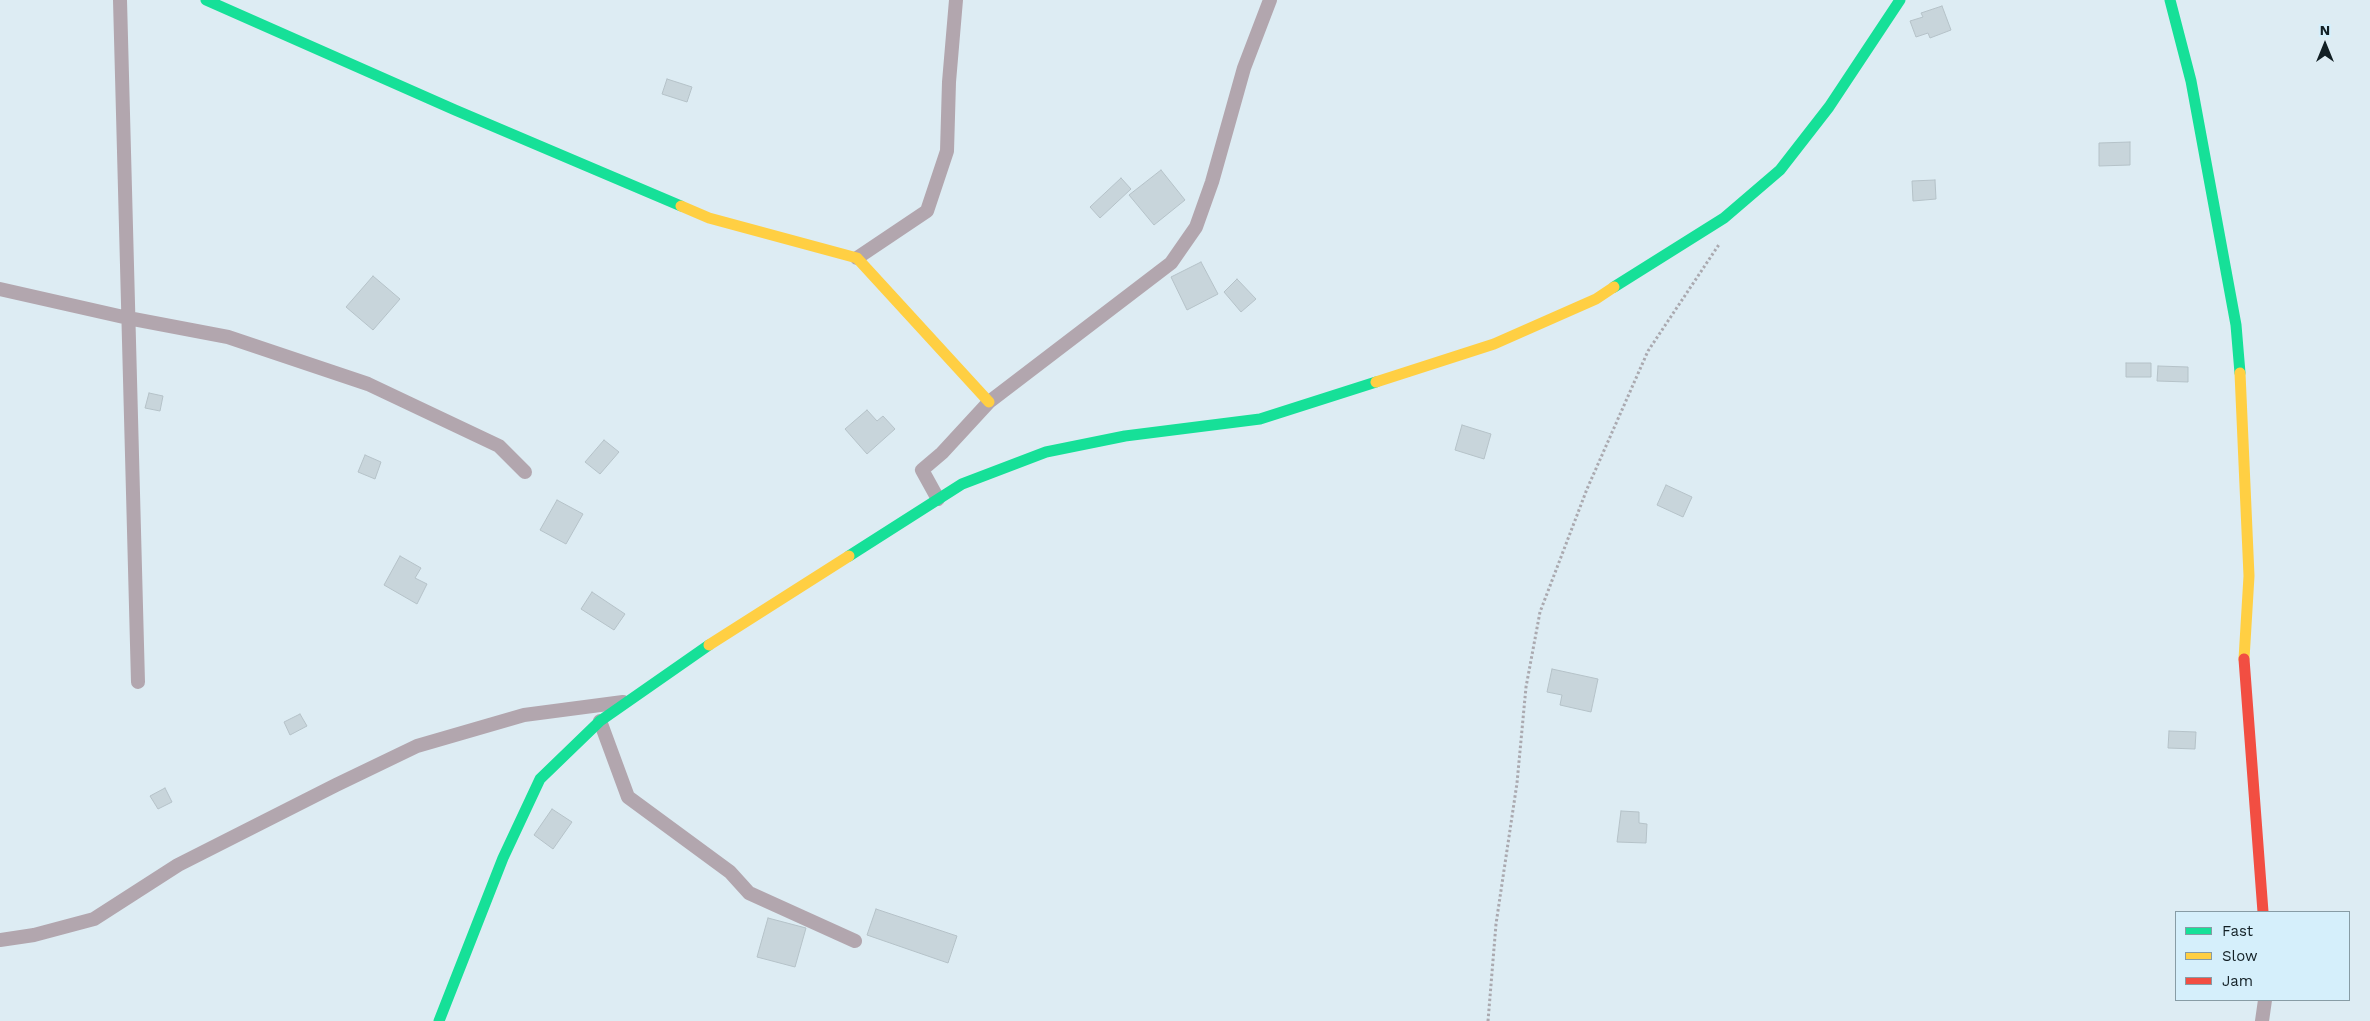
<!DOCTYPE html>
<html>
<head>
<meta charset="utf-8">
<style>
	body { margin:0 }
	#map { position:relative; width:2370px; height:1021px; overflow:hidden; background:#ddecf3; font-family:"Work Sans",sans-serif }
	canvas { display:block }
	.legend { position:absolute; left:2175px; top:911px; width:175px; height:90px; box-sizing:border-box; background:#d5effb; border:1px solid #879ca5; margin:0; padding:6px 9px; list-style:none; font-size:15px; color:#121f24 }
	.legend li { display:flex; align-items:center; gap:10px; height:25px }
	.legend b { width:25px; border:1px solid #879ca5 }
	.north { position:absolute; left:2300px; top:20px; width:50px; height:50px; -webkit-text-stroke:4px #d5effb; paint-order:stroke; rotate:0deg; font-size:14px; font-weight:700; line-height:20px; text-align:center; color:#121f24 }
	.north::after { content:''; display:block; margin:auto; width:18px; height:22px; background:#121f24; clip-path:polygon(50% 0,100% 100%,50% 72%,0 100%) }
</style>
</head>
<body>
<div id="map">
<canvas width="2370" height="1021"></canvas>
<ul class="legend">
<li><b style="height:6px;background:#16e098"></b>Fast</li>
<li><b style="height:6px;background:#ffcf43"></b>Slow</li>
<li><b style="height:6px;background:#f24e42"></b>Jam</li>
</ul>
<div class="north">N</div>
</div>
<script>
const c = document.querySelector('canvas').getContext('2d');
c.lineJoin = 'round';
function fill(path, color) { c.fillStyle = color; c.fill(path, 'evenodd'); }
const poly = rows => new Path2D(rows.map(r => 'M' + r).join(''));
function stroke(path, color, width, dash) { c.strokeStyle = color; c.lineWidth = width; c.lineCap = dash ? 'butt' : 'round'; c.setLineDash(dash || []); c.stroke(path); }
const building = poly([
	[1942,6,1951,30,1930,38,1928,33,1916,37,1910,21,1923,17,1921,13,1942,6],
	[667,79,692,87,687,102,662,94,667,79],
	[2130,142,2130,165,2099,166,2099,143,2130,142],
	[1161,170,1185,200,1154,225,1129,195,1161,170],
	[1121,178,1131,189,1100,218,1090,207,1121,178],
	[1935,180,1936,199,1913,201,1912,181,1935,180],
	[1201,262,1218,294,1187,310,1171,277,1201,262],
	[373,276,400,299,373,330,346,307,373,276],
	[1237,279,1256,299,1241,312,1224,292,1237,279],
	[2126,363,2151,363,2151,377,2126,377,2126,363],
	[2158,366,2188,367,2188,382,2157,381,2158,366],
	[149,393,163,396,160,411,145,408,149,393],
	[867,410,877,421,883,416,895,429,867,454,845,429,867,410],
	[1462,425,1491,434,1484,459,1455,450,1462,425],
	[604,440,619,452,600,474,585,462,604,440],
	[365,455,381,462,375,479,358,472,365,455],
	[1666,485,1692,497,1683,517,1657,505,1666,485],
	[557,500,583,514,566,544,540,530,557,500],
	[400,556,421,568,415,578,427,584,417,604,384,585,400,556],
	[592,592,625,614,614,630,581,609,592,592],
	[1552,669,1598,679,1591,712,1560,705,1562,695,1547,692,1552,669],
	[300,714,307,726,290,735,284,722,300,714],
	[2169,731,2196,732,2195,749,2168,748,2169,731],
	[165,788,172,802,158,809,150,796,165,788],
	[552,809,572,822,553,849,534,835,552,809],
	[1621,811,1639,812,1639,823,1647,824,1646,843,1617,842,1621,811],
	[876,909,957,936,948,963,867,935,876,909],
	[768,918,806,928,795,967,757,957,768,918]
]);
const path = poly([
	[1488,1021,1496,924,1517,783,1526,687,1540,612,1587,489,1648,351,1720,243]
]);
const street = poly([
	[120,0,138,682],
	[857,258,927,211,947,151,949,82,956,0],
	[0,289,128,318,228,337,368,384,499,446,525,472],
	[938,499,922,470,942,453,989,402,1171,263,1196,227,1212,182,1244,68,1270,0],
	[600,721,628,797,730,872,749,893,855,941],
	[0,940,34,935,94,919,178,865,336,785,417,746,524,715,623,702],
	[2262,1021,2265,1000]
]);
const fast = poly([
	[206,0,455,110,681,206],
	[2170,0,2191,81,2236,325,2240,373],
	[1614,287,1724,218,1780,170,1829,107,1900,0],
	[849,556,962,484,1046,452,1125,436,1260,419,1376,382],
	[439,1021,503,858,540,779,600,721,709,645]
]);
const slow = poly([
	[681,206,709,218,857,258,989,402],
	[2240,373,2249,576,2244,659],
	[1376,382,1494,344,1596,299,1614,287],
	[709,645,849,556]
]);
const jam = poly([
	[2244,659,2263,912]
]);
fill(building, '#c8d5db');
stroke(building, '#b5c2c8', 1);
stroke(path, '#aaa9af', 3, [2.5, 2.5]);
stroke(street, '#b2a6ae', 14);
stroke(fast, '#16e098', 11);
stroke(slow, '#ffcf43', 11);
stroke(jam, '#f24e42', 11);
</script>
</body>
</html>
